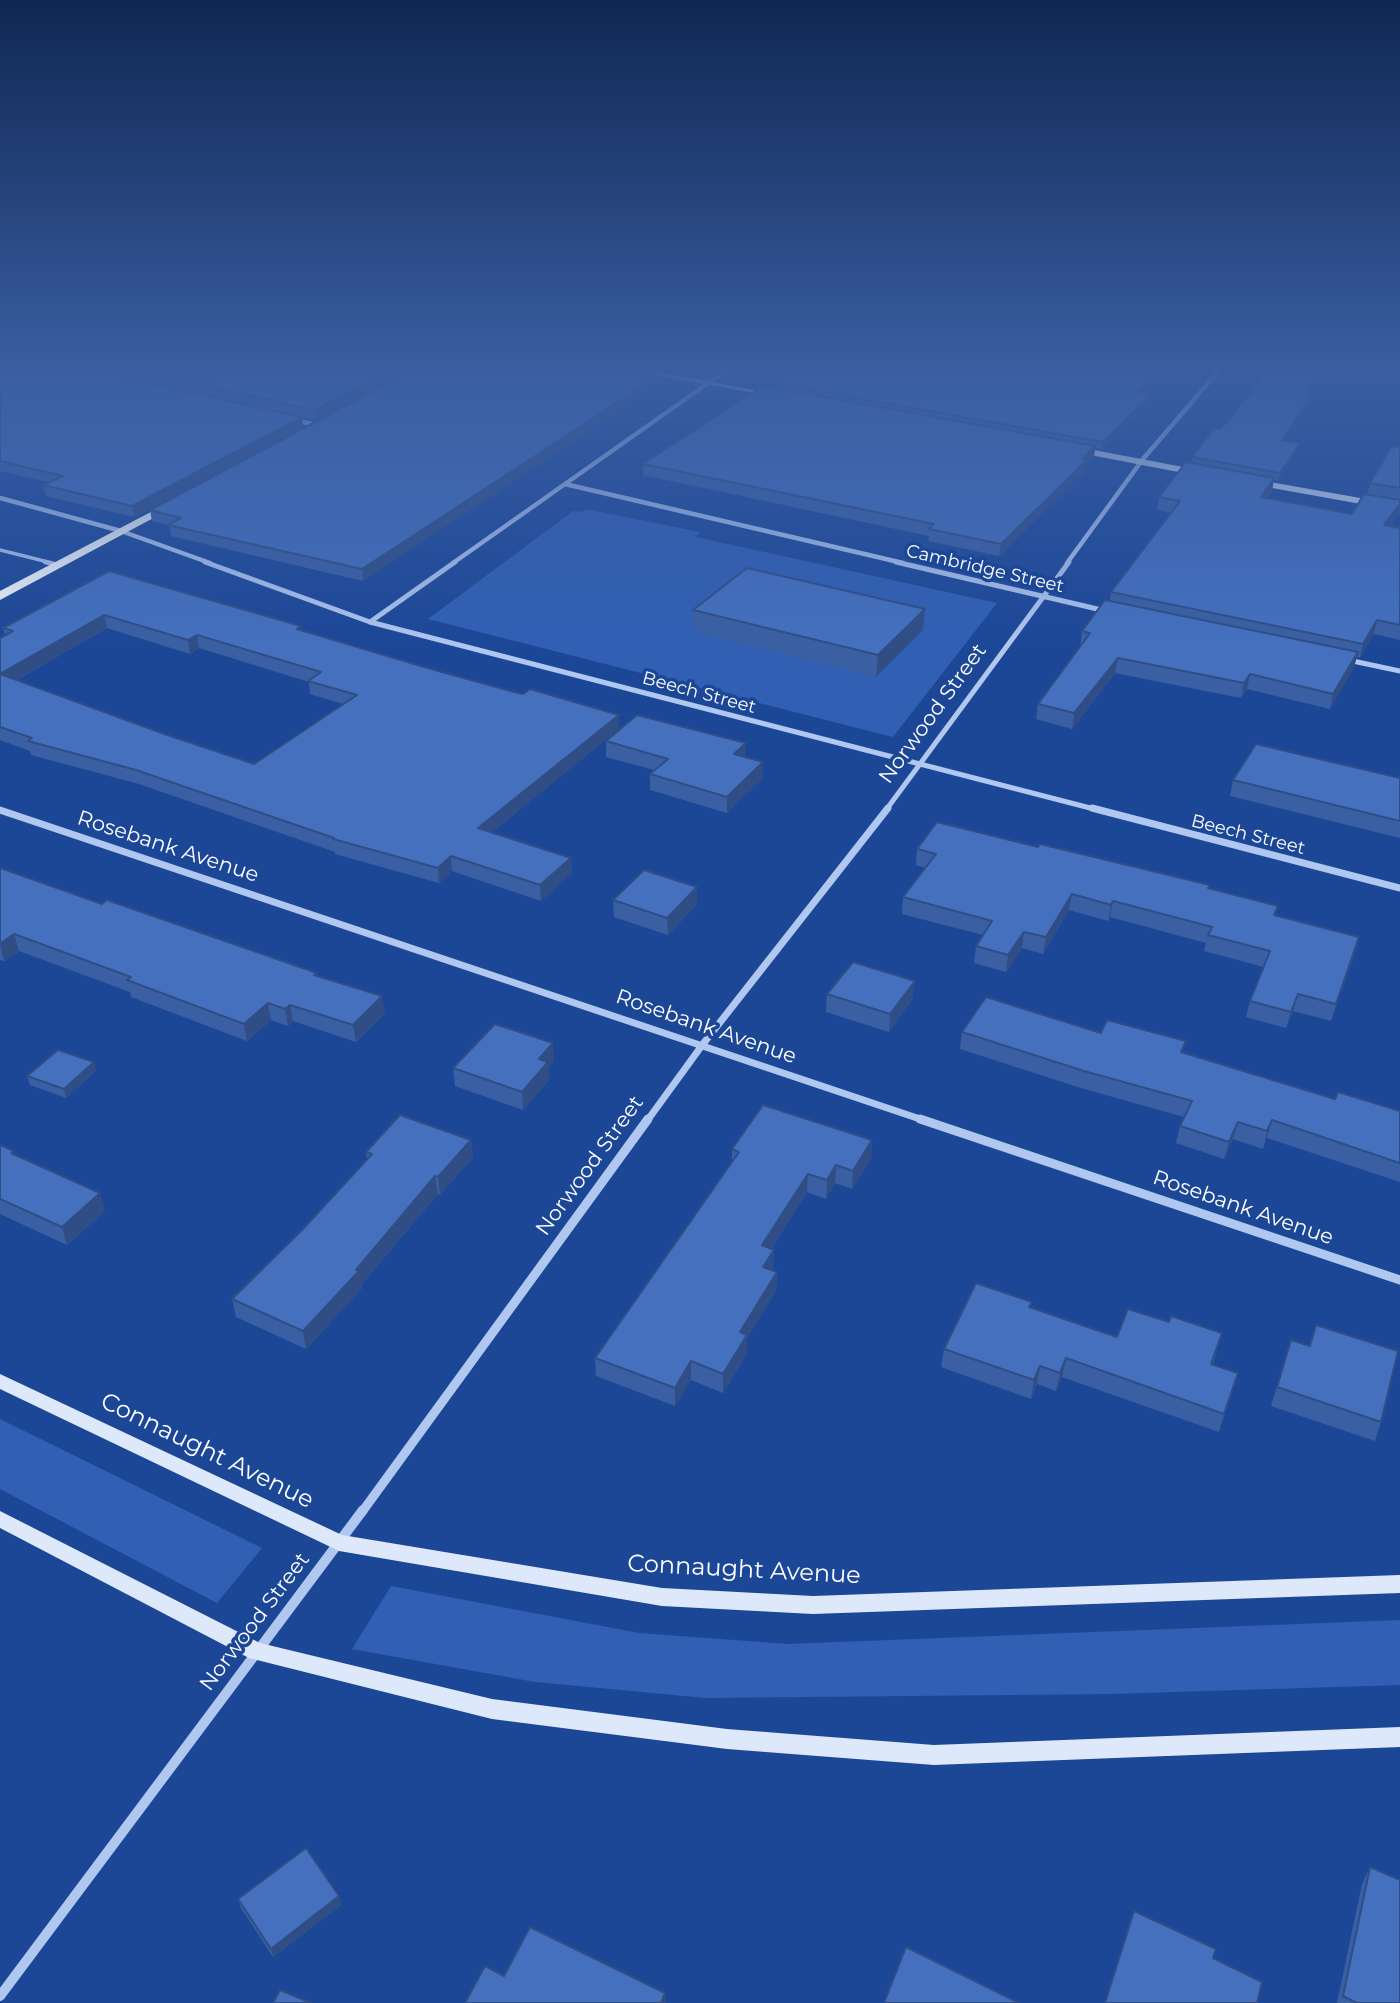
<!DOCTYPE html>
<html>
<head>
<meta charset="utf-8">
<style>
	body { margin:0 }
	canvas { display:block; background:#1c4797 }
</style>
</head>
<body>
<canvas width="1400" height="2003"></canvas>
<script>
const c = document.querySelector('canvas').getContext('2d');
c.lineJoin = 'round';
function fill(path, color) { c.fillStyle = color; c.fill(path, 'evenodd'); }
const poly = rows => new Path2D(rows.map(r => 'M' + r).join(''));
function stroke(path, color, width, dash) { c.strokeStyle = color; c.lineWidth = width; c.lineCap = dash ? 'butt' : 'round'; c.setLineDash(dash || []); c.stroke(path); }
function write(font, color, halo, rows, align = 'center') {
  c.font = font + ' Montserrat,sans-serif'; c.lineWidth = 7; c.setLineDash([]); c.textBaseline = 'middle'; c.strokeStyle = halo; c.fillStyle = color; for (const [text, x, y, turn = 0] of rows) {
    c.save(); c.translate(x, y); c.rotate((+turn || 0) * Math.PI / 180); c.textAlign = isNaN(turn) ? turn : align; if (halo) c.strokeText(text, 0, 0); c.fillText(text, 0, 0); c.restore();
  }
}
const green = poly([
	[586,509,700,532,696,537,997,603,893,737,428,619,573,511,582,512],
	[0,1419,262,1548,217,1603,0,1489],
	[391,1586,639,1633,788,1644,1400,1620,1400,1685,1110,1694,706,1698,535,1682,352,1649]
]);
const laneFar1 = poly([
	[0,550,52,563]
]);
const lane = poly([
	[45,562,58,565]
]);
const streetFar4 = poly([
	[294,420,317,425],
	[565,484,903,563],
	[0,498,121,531,210,563],
	[453,563,731,367],
	[1067,563,1143,459,1222,367]
]);
const streetFar3 = poly([
	[205,562,370,622,1098,810],
	[896,562,1106,611],
	[370,622,455,562],
	[1348,660,1400,671],
	[886,810,1069,562]
]);
const streetFar2 = poly([
	[1092,808,1400,888],
	[0,810,926,1121],
	[647,1121,703,1044,888,808]
]);
const streetFar1 = poly([
	[920,1119,1400,1280],
	[362,1512,648,1119]
]);
const street = poly([
	[0,1996,363,1510]
]);
const secondary = poly([
	[617,367,630,367,776,394,772,396,620,369,617,367],
	[1078,447,1199,470,1203,473,1199,476,1075,452,1075,448,1078,447],
	[1253,479,1400,505,1400,511,1250,484,1250,480,1253,479],
	[0,1374,342,1535,662,1588,813,1596,1400,1575,1400,1593,813,1614,662,1606,339,1551,0,1389,0,1374],
	[0,1511,260,1643,492,1699,727,1729,934,1745,1400,1727,1400,1747,934,1765,727,1749,492,1719,249,1658,0,1528,0,1511]
]);
const primary = poly([
	[170,502,176,505,174,507,0,600,0,591,170,502]
]);
const wall = poly([
	[0,367,416,367,316,420,302,417,303,427,134,517,46,496,43,485,49,482,0,471],
	[197,385,199,394,184,390],
	[419,367,657,367,655,369,652,368,652,376,642,396,363,581,171,536,169,525,152,521,150,510],
	[781,367,1168,367,1142,394,1149,402,1102,449,1095,448,1094,457,1086,465,1085,471,999,556,928,541,929,536,643,475,643,464,762,386],
	[1270,367,1327,367,1309,392,1313,393,1311,400,1285,441,1298,451,1278,480,1274,480,1272,490,1266,498,1352,514,1367,495,1370,483,1400,447,1400,511,1399,514,1390,526,1400,528,1400,640,1374,634,1360,657,1357,657,1354,667,1330,709,1247,689,1241,698,1115,673,1072,729,1036,719,1038,704,1080,647,1082,631,1110,601,1111,592,1171,513,1157,510,1159,497,1191,463,1192,457,1233,415],
	[109,571,619,729,492,832,572,873,541,901,452,871,439,883,335,854,335,852,139,784,31,755,30,751,0,740,0,638,5,635,3,628],
	[107,628,190,654,199,648,309,682,310,694,343,704,254,764,167,735,17,680],
	[925,609,923,630,876,677,694,632,693,610],
	[606,741,745,757,763,762,763,778,727,813,650,790,650,774,654,770,606,757],
	[1400,778,1400,838,1230,796,1233,780],
	[917,849,1209,889,1275,916,1355,953,1331,1021,1293,1011,1286,1028,1246,1017,1250,1001,1264,967,1204,951,1206,943,1110,917,1108,921,1069,910,1043,954,1022,948,1006,972,974,963,976,946,983,935,902,914,903,897,926,868,916,865],
	[0,868,102,904,318,976,385,1013,356,1042,293,1021,288,1026,271,1020,247,1041,131,997,130,992,19,951,4,961,0,960],
	[697,887,697,904,668,935,614,917,613,900],
	[827,994,913,998,889,1032,826,1012],
	[962,1032,1101,1033,1183,1052,1335,1099,1400,1111,1400,1182,1267,1138,1263,1149,1233,1139,1224,1159,1176,1143,1180,1126,1184,1117,1081,1088,960,1049],
	[554,1060,549,1066,549,1080,523,1110,455,1086,453,1068],
	[94,1062,96,1071,66,1098,30,1085,27,1076],
	[471,1140,473,1157,440,1195,438,1194,362,1284,362,1288,306,1349,236,1317,232,1299,303,1229,367,1159,366,1152],
	[872,1140,871,1158,852,1189,835,1183,826,1199,807,1192,771,1249,774,1250,773,1268,772,1270,777,1272,776,1291,747,1338,747,1353,723,1393,691,1380,675,1406,596,1376,595,1358,732,1162,732,1149],
	[0,1145,15,1155,105,1211,67,1245,0,1214],
	[1031,1307,1117,1337,1169,1322,1222,1333,1213,1364,1238,1373,1219,1432,1062,1377,1056,1391,1037,1384,1031,1399,941,1367,944,1349],
	[1316,1325,1381,1422,1375,1441,1271,1406,1291,1340,1309,1346],
	[1370,1867,1400,2003,1337,2003,1362,1884],
	[238,1899,341,1905,273,1957,241,1908]
]);
const shadedWall = poly([
	[218,367,245,367,197,384,197,385,184,390,182,380],
	[397,367,416,367,316,420,315,410],
	[652,367,652,376,642,396,363,581,362,569],
	[1163,367,1168,367,1136,400,1137,393],
	[1323,367,1327,367,1304,399,1305,392],
	[785,375,773,383,773,385,762,387,762,380],
	[1313,393,1311,400,1280,448,1282,440],
	[1150,395,1149,402,1102,449,1103,442],
	[302,417,303,427,134,517,132,506],
	[1300,443,1298,451,1278,480,1280,473],
	[1095,446,1094,457,1086,465,1085,471,999,556,1001,544],
	[1274,478,1272,490,1258,510,1261,497],
	[1400,504,1399,514,1381,538,1384,525],
	[925,609,923,630,876,677,878,655],
	[104,615,107,628,4,687,0,674],
	[1377,620,1374,634,1360,657,1363,644],
	[197,635,199,648,190,654,188,640],
	[1358,652,1354,667,1330,709,1333,694],
	[1118,658,1115,673,1072,729,1074,713],
	[1250,674,1247,689,1241,698,1244,683],
	[619,715,619,729,479,843,478,828],
	[746,743,745,759,734,754],
	[763,762,763,778,727,813,727,797],
	[451,856,452,871,439,883,438,868],
	[571,858,572,873,541,901,540,885],
	[697,887,697,904,668,935,667,918],
	[1072,894,1069,910,1043,954,1046,937],
	[1113,901,1110,917,1108,921,1111,905],
	[1024,932,1022,948,1006,972,1008,955],
	[14,934,19,951,4,961,0,944],
	[1359,937,1355,953,1331,1021,1336,1004],
	[915,981,913,998,889,1032,890,1014],
	[1298,994,1293,1011,1286,1028,1291,1012],
	[382,996,385,1013,356,1042,353,1025],
	[268,1003,271,1020,247,1041,244,1024],
	[290,1005,293,1021,288,1026,285,1009],
	[553,1043,554,1060,549,1066,549,1080,523,1110,522,1092,539,1059],
	[94,1062,96,1071,66,1098,64,1089],
	[1272,1120,1267,1138,1263,1149,1267,1131],
	[1238,1122,1233,1139,1224,1159,1229,1142],
	[471,1140,473,1157,440,1195,438,1177],
	[872,1140,871,1158,852,1189,853,1171],
	[836,1165,835,1183,826,1199,827,1180],
	[808,1174,807,1192,761,1264,762,1245],
	[435,1176,438,1194,362,1284,362,1288,306,1349,303,1331],
	[100,1193,105,1211,67,1245,62,1227],
	[774,1250,773,1268,762,1285,763,1267],
	[777,1272,776,1291,747,1338,747,1353,723,1393,723,1374,740,1332],
	[1066,1358,1062,1377,1056,1391,1060,1373],
	[691,1361,691,1380,675,1406,675,1388],
	[1040,1366,1037,1384,1031,1399,1034,1380],
	[1238,1373,1232,1392,1219,1432,1224,1414],
	[339,1896,341,1905,273,1957,271,1949],
	[665,1993,666,2003,661,2003]
]);
const building = poly([
	[0,367,75,367,302,417,132,506,43,485,63,476,0,461,0,367],
	[116,367,218,367,182,380,116,367],
	[239,367,397,367,315,410,197,384,239,367],
	[419,367,652,367,642,386,362,569,168,525,181,518,150,510,419,367],
	[781,367,1163,367,1137,393,1150,395,1103,442,773,383,785,375,762,380,781,367],
	[1270,367,1323,367,1305,392,1313,393,1282,440,1300,443,1280,473,1192,457,1214,428,1220,429,1233,415,1270,367],
	[763,386,1095,446,1082,459,1087,460,1001,544,929,529,934,524,643,464,763,386],
	[1392,446,1400,447,1400,488,1370,483,1392,446],
	[1186,462,1274,478,1261,497,1352,514,1364,494,1400,500,1400,504,1384,525,1400,528,1400,625,1377,620,1363,644,1111,592,1180,501,1159,497,1186,462],
	[747,568,925,609,878,655,693,610,747,568],
	[109,571,301,626,297,629,431,669,518,693,523,694,530,689,619,715,478,828,571,858,540,885,451,856,438,868,333,839,334,838,136,770,28,741,32,738,0,727,0,638,13,631,3,628,109,571],
	[104,615,188,640,197,635,321,672,308,681,357,695,254,764,167,735,0,674,104,615],
	[1105,600,1358,652,1333,694,1250,674,1244,683,1118,658,1074,713,1038,704,1090,633,1082,631,1105,600],
	[637,715,746,743,734,754,763,762,727,797,650,774,668,759,606,741,637,715],
	[1256,744,1400,778,1400,821,1233,780,1256,744],
	[937,822,1038,847,1040,844,1210,885,1208,888,1278,906,1274,915,1359,937,1336,1004,1298,994,1291,1012,1250,1001,1270,951,1208,935,1212,927,1113,901,1111,905,1072,894,1046,937,1024,932,1008,955,976,946,992,921,903,897,936,854,917,849,937,822],
	[0,868,102,904,107,900,317,973,314,975,382,996,353,1025,290,1005,285,1009,268,1003,244,1024,127,980,131,977,14,934,0,944,0,868],
	[644,870,697,887,667,918,613,900,644,870],
	[853,962,915,981,890,1014,827,994,853,962],
	[986,997,1101,1033,1107,1020,1186,1041,1181,1052,1335,1099,1338,1092,1400,1111,1400,1163,1272,1120,1267,1131,1238,1122,1229,1142,1180,1126,1192,1101,1084,1071,962,1032,986,997],
	[495,1024,553,1043,539,1059,548,1062,522,1092,453,1068,495,1024],
	[58,1050,94,1062,64,1089,27,1076,58,1050],
	[763,1105,872,1140,853,1171,836,1165,827,1180,808,1174,762,1245,774,1250,763,1267,777,1272,740,1332,747,1335,723,1374,691,1361,675,1388,595,1358,739,1152,732,1149,763,1105],
	[400,1115,471,1140,438,1177,435,1176,356,1270,359,1271,303,1331,232,1299,303,1229,372,1154,366,1152,400,1115],
	[0,1145,14,1151,11,1153,100,1193,62,1227,0,1199,0,1145],
	[976,1283,1032,1302,1029,1307,1117,1337,1128,1309,1169,1322,1171,1316,1222,1333,1211,1364,1238,1373,1224,1414,1066,1358,1060,1373,1040,1366,1034,1380,944,1349,976,1283],
	[1316,1325,1398,1351,1381,1422,1277,1387,1291,1340,1310,1346,1316,1325],
	[306,1848,339,1896,271,1949,238,1899,306,1848],
	[1370,1867,1400,1880,1400,2003,1357,2003,1343,1996,1370,1867],
	[1134,1911,1216,1949,1213,1958,1262,1982,1257,2003,1105,2003,1134,1911],
	[530,1927,665,1993,661,2003,465,2003,485,1966,504,1976,530,1927],
	[906,1947,1019,2003,884,2003,906,1947],
	[280,1990,311,2003,273,2003,280,1990]
]);
const farStreetnames = [
	["Cambridge Street",985,569,13],
	["Beech Street",699,693,15],
	["Beech Street",1248,835,14]
];
const streetNames = [
	["Norwood Street",933,714,-54],
	["Rosebank Avenue",168,847,18],
	["Rosebank Avenue",706,1027,19],
	["Norwood Street",590,1166,-54],
	["Rosebank Avenue",1243,1208,19],
	["Norwood Street",255,1622,-53]
];
const nearStreetnames = [
	["Connaught Avenue",207,1451,26],
	["Connaught Avenue",744,1570,3]
];
fill(green, '#305fb4');
stroke(laneFar1, '#b0c7f0', 3.5);
stroke(lane, '#b0c7f0', 4.5);
stroke(streetFar4, '#b0c7f0', 4.5);
stroke(streetFar3, '#b0c7f0', 5);
stroke(streetFar2, '#b0c7f0', 7);
stroke(streetFar1, '#b0c7f0', 9);
stroke(street, '#b0c7f0', 10);
fill(secondary, '#dee8fb');
fill(primary, '#f9fbff');
fill(wall, '#3a60a3');
fill(shadedWall, '#304e85');
fill(building, '#4470be');
stroke(building, '#304e85', 2);
const sky = c.createLinearGradient(0, 0, 0, 647);
sky.addColorStop(0, '#0f2753');
sky.addColorStop(0.57, '#3a5ea1');
sky.addColorStop(1, '#3a5ea100');
c.fillStyle = sky;
c.fillRect(0, 0, 1400, 647);
write('18px', '#fff', '#1c4797', farStreetnames);
write('21px', '#fff', '#1c4797', streetNames);
write('24px', '#fff', '#1c4797', nearStreetnames);
</script>
</body>
</html>
